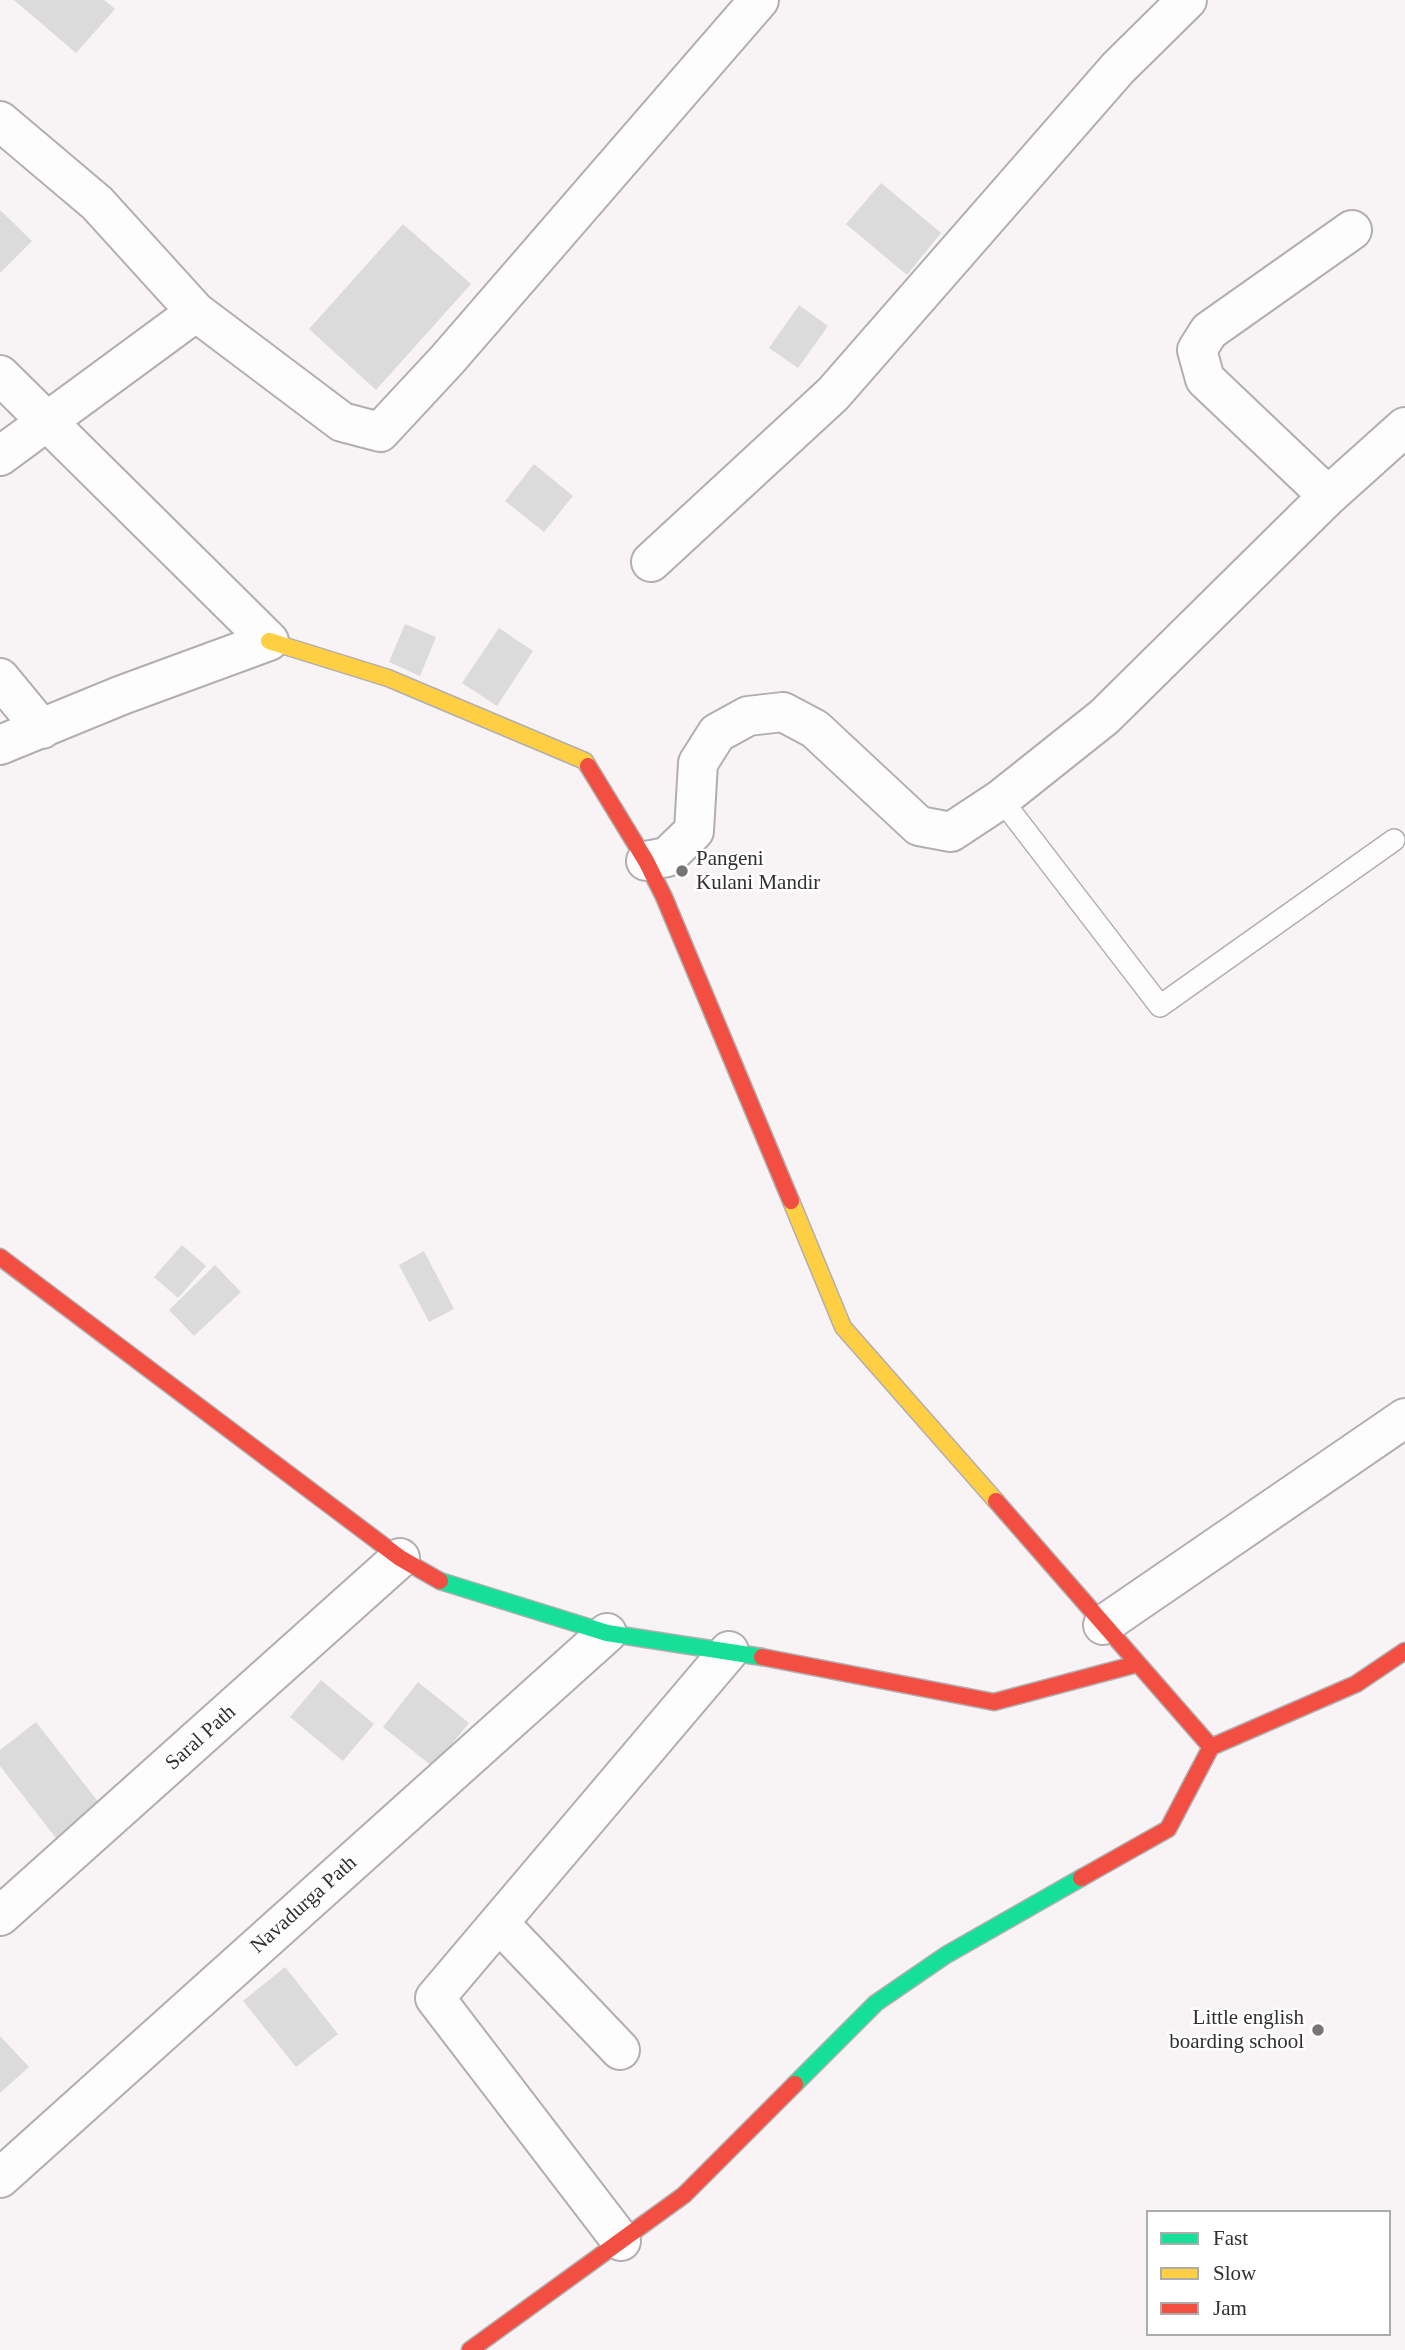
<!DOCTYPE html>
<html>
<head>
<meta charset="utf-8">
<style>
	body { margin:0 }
	#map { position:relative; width:1405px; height:2350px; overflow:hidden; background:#f8f3f5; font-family:"Times New Roman",serif }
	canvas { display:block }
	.legend { position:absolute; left:1146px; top:2210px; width:245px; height:126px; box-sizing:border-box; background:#fff; border:2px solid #adacac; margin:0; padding:9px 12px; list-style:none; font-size:21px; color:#322f30 }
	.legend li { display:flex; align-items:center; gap:14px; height:35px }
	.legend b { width:35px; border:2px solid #adacac }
</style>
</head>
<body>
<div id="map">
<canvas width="1405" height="2350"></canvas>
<ul class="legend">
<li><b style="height:9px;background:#16e098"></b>Fast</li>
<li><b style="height:9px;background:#ffcf43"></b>Slow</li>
<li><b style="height:9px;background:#f24e42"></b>Jam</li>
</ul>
</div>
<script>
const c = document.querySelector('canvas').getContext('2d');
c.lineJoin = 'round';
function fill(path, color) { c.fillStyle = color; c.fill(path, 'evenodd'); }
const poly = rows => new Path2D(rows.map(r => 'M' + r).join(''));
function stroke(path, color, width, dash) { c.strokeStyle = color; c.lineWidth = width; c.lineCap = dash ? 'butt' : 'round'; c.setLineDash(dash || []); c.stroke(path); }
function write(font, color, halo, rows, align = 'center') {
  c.font = font + ' "Times New Roman",serif'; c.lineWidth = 5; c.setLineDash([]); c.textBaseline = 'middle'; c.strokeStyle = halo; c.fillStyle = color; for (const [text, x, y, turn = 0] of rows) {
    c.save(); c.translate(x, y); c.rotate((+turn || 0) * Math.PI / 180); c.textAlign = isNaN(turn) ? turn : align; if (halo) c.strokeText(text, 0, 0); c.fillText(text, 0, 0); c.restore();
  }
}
const building = poly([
	[14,0,104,0,115,9,76,53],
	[881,183,941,233,907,275,846,224],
	[0,210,32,241,0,273],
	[403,224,471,284,376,390,309,329],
	[799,305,828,326,798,368,769,348],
	[534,464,573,496,544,532,505,501],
	[405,624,436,637,420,676,389,662],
	[499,628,533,651,497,706,462,683],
	[182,1245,206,1266,178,1298,154,1277],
	[424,1251,454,1309,429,1322,399,1265],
	[215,1265,241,1292,194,1336,169,1310],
	[321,1680,374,1724,343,1761,290,1717],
	[418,1682,469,1723,433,1767,383,1727],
	[36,1722,103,1808,59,1842,0,1766,0,1750],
	[285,1967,338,2034,296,2067,243,2001],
	[0,2036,29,2067,0,2093]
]);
const lane = poly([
	[1001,799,1160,1006,1394,840]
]);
const street = poly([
	[0,121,97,203,196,312,342,422,380,432,447,360,759,0],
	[0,375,269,641,122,695,0,745],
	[0,456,196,312],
	[1328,496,1205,379,1197,350,1209,331,1352,230],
	[651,562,833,394,1118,68,1187,0],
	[0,678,42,729],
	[646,861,667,857,694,831,698,763,717,733,748,716,783,712,815,729,919,826,951,832,1001,799,1104,717,1328,496,1405,427],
	[1103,1625,1405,1418],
	[0,1916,400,1558],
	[500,1924,620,2050],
	[0,2178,607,1633],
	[621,2241,435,1998,729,1651]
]);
const fast = poly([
	[440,1581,607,1633,762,1657],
	[795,2084,876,2003,946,1955,1081,1878]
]);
const slow = poly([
	[269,641,388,678,585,761,588,766],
	[791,1201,843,1327,996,1501]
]);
const jam = poly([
	[588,766,646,861,664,897,791,1201],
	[0,1257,400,1558,440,1581],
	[996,1501,1211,1747,1168,1829,1081,1878],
	[762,1657,994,1702,1137,1664],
	[1211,1747,1356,1684,1405,1651],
	[470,2350,684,2195,795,2084]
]);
const markers = [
	[682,871,7,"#777475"],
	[1318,2030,7,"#777475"]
];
const poiNames = [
	["Pangeni",696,859],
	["Kulani Mandir",696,883],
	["Little english",1304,2018,"right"],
	["boarding school",1304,2042,"right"]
];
const streetNames = [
	["Saral Path",201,1738,-42],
	["Navadurga Path",304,1905,-42]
];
fill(building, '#dcdbdc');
stroke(lane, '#b2aeb0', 24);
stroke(street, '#b2aeb0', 42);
stroke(fast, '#b2aeb0', 19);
stroke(slow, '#b2aeb0', 19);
stroke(jam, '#b2aeb0', 19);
stroke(lane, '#fefdfe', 21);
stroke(street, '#fefdfe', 38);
stroke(fast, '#16e098', 16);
stroke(slow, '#ffcf43', 16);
stroke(jam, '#f24e42', 16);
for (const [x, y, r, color] of markers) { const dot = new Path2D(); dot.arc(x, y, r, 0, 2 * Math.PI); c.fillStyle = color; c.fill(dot); stroke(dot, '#fff', 2.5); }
write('21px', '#322f30', '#fff', poiNames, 'left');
write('21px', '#322f30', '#fff', streetNames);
</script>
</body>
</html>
